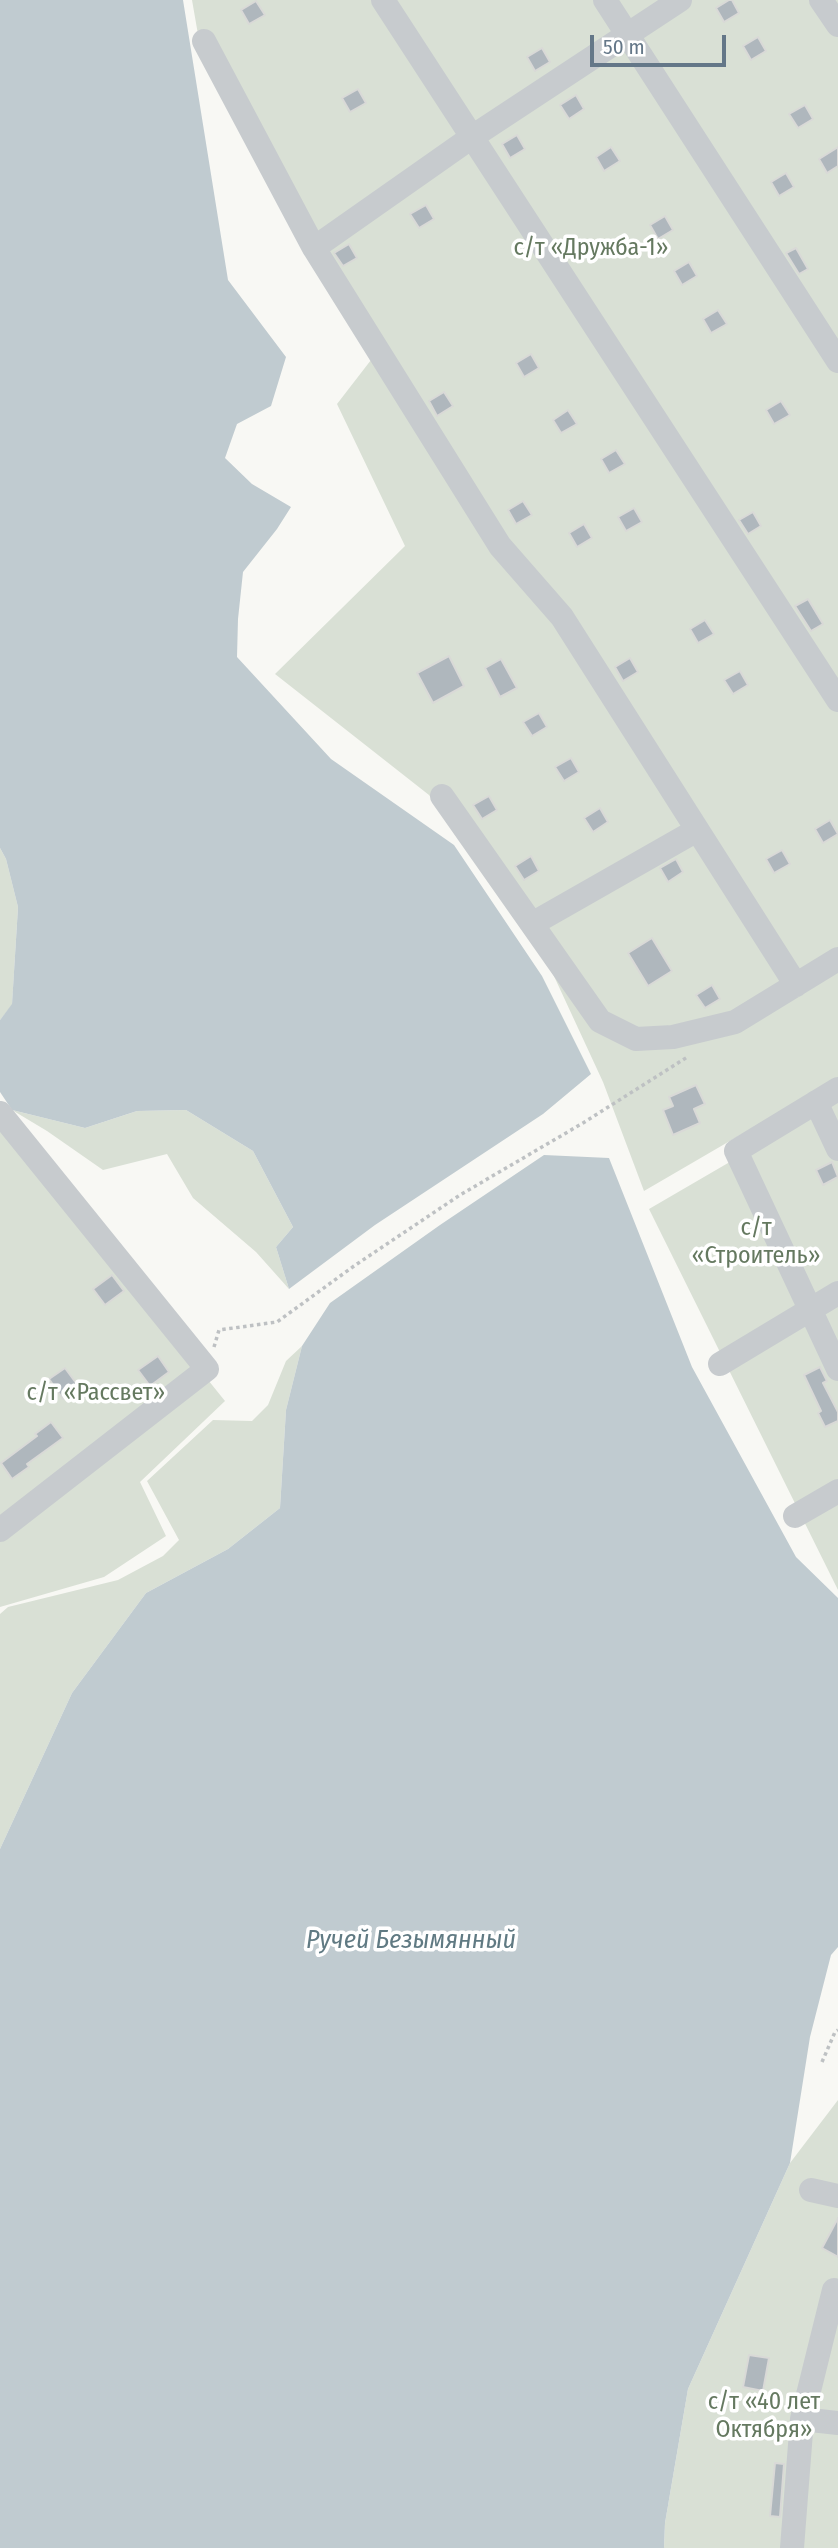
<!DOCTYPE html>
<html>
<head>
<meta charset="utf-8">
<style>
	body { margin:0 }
	#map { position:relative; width:838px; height:2548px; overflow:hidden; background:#f8f8f4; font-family:"Fira Sans Condensed",sans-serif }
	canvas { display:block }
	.scale { position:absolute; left:590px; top:35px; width:136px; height:32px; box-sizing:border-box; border:4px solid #647788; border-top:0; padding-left:9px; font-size:21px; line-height:24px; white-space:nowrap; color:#647788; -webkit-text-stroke:5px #fff; paint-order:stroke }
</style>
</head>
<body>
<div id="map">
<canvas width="838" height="2548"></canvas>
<div class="scale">50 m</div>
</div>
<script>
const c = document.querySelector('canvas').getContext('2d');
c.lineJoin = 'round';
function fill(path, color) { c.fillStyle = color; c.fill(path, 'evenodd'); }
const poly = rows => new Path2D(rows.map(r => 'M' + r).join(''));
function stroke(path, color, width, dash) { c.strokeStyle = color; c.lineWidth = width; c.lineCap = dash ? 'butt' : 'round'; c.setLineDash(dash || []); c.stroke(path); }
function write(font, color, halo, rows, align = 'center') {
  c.font = font + ' "Fira Sans Condensed",sans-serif'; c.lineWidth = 7; c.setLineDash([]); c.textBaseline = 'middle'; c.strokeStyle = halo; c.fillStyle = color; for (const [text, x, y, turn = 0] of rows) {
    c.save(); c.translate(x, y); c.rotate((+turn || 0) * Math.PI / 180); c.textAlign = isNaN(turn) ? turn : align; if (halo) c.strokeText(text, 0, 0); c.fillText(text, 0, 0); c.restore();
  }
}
const green = poly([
	[192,0,838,0,838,1078,644,1191,603,1082,553,974,429,795,275,674,405,546,337,404,371,360,200,46],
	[0,848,6,859,18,907,12,1005,0,1020],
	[838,1099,838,1590,649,1209],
	[12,1110,85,1128,137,1111,186,1110,253,1151,293,1227,276,1247,289,1289,256,1252,193,1198,167,1154,103,1170,47,1131],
	[0,1122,225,1401,140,1482,166,1536,104,1577,0,1607],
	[302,1346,286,1410,280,1508,228,1549,146,1593,72,1693,0,1849,0,1614,8,1607,118,1580,163,1556,179,1540,147,1481,213,1420,252,1421,268,1405,286,1361],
	[838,2100,838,2548,664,2548,665,2523,688,2389,790,2163]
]);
const water = poly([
	[0,0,183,0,228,280,286,357,271,406,237,424,225,458,252,484,291,507,277,529,243,572,238,619,237,657,331,759,454,845,542,976,591,1074,543,1114,375,1225,289,1289,276,1247,293,1227,253,1151,186,1110,137,1111,85,1128,12,1110,0,1092,0,1020,12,1004,18,907,6,859,0,848],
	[544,1155,609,1158,692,1367,796,1557,838,1598,838,1947,831,1955,810,2037,790,2163,688,2389,665,2523,664,2548,0,2548,0,1849,72,1693,146,1593,228,1549,280,1508,286,1410,302,1346,330,1303,440,1225]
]);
const building = poly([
	[729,0,732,0,739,13,724,22,716,8,729,0],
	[256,1,265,15,249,24,241,10,256,1],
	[758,37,766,51,751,60,743,46,758,37],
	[542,48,550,62,535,71,527,57,542,48],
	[358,89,366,103,350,112,342,98,358,89],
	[576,95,584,109,569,119,560,105,576,95],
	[805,105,813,119,798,128,789,114,805,105],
	[517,135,525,149,510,158,502,144,517,135],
	[611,147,620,161,604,171,596,157,611,147],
	[838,147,838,166,827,173,819,159,838,147],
	[786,173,794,187,779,196,771,182,786,173],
	[426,205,434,219,419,228,410,214,426,205],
	[665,216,673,230,658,239,650,225,665,216],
	[349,244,357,258,343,266,334,253,349,244],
	[796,248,808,269,799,274,786,253,796,248],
	[689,262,697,276,682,285,674,271,689,262],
	[718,310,727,324,711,333,703,319,718,310],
	[531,354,539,368,524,377,516,363,531,354],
	[444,392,453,406,437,416,429,401,444,392],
	[781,401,790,415,774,424,766,410,781,401],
	[568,410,577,424,561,433,553,420,568,410],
	[616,450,625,464,609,473,601,459,616,450],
	[523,501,532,515,516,524,508,510,523,501],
	[634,508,642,522,626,531,618,517,634,508],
	[753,512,761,526,748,534,739,520,753,512],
	[584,524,592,538,577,547,569,533,584,524],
	[808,599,823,624,811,631,795,606,808,599],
	[705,620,714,634,698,643,690,629,705,620],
	[449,656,464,686,433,703,417,673,449,656],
	[630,658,638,672,623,681,615,667,630,658],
	[501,659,517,688,500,697,485,668,501,659],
	[740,671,748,685,733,694,724,680,740,671],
	[539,713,547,727,532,736,523,722,539,713],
	[571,758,579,772,564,781,555,767,571,758],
	[489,796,497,810,482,819,473,805,489,796],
	[600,808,608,822,593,832,584,818,600,808],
	[830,820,838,834,823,843,815,829,830,820],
	[782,850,790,864,774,873,766,859,782,850],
	[531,856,539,871,524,880,515,866,531,856],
	[676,859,683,872,668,882,660,868,676,859],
	[652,938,672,971,648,986,628,953,652,938],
	[712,985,720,999,705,1008,696,995,712,985],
	[696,1085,705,1104,694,1109,700,1123,673,1135,663,1110,673,1106,669,1097,696,1085],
	[832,1162,838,1177,823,1185,816,1170,832,1162],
	[112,1275,124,1291,105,1305,93,1289,112,1275],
	[158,1356,169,1372,150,1386,138,1370,158,1356],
	[820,1367,827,1381,823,1383,838,1412,838,1421,825,1427,818,1413,821,1411,804,1375,820,1367],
	[65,1368,79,1387,63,1399,49,1379,65,1368],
	[51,1422,63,1438,27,1464,29,1467,12,1479,1,1463,37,1436,35,1434,51,1422],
	[838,2218,838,2257,822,2248,838,2218],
	[749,2355,769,2358,763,2391,743,2387,749,2355],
	[775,2463,784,2464,780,2517,770,2516,775,2463]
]);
const path = poly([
	[214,1347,219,1330,277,1322,354,1266,460,1195,583,1123,689,1056],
	[822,2062,835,2032,838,2030]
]);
const minor = poly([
	[383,0,838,700],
	[605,0,838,361],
	[821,0,838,25],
	[204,41,314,248,500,546,562,617,796,985],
	[314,248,472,137,680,0],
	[442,796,600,1021,636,1039,673,1037,735,1022,838,959],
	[532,924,697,830],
	[838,1089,736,1151,838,1369],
	[816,1102,838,1149],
	[0,1113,207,1369,0,1530],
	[720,1364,838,1293],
	[795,1516,838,1491],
	[811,2190,838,2196],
	[802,2419,838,2423],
	[792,2548,802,2419,834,2290]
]);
const parkNames = [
	["с/т «Дружба-1»",591,248],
	["с/т",756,1228],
	["«Строитель»",756,1256],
	["с/т «Рассвет»",96,1393],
	["с/т «40 лет",764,2402],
	["Октября»",764,2430]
];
const waterNames = [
	["Ручей Безымянный",411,1941]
];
fill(green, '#d9e0d5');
fill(water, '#c0cbd0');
fill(building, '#afb7bd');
stroke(building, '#d9d9d7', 2);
stroke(path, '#bec1c3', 3.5, [3.5, 3.5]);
stroke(minor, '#c7cbce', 24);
write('24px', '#657960', '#fff', parkNames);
write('italic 26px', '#607a83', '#fff', waterNames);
</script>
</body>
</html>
